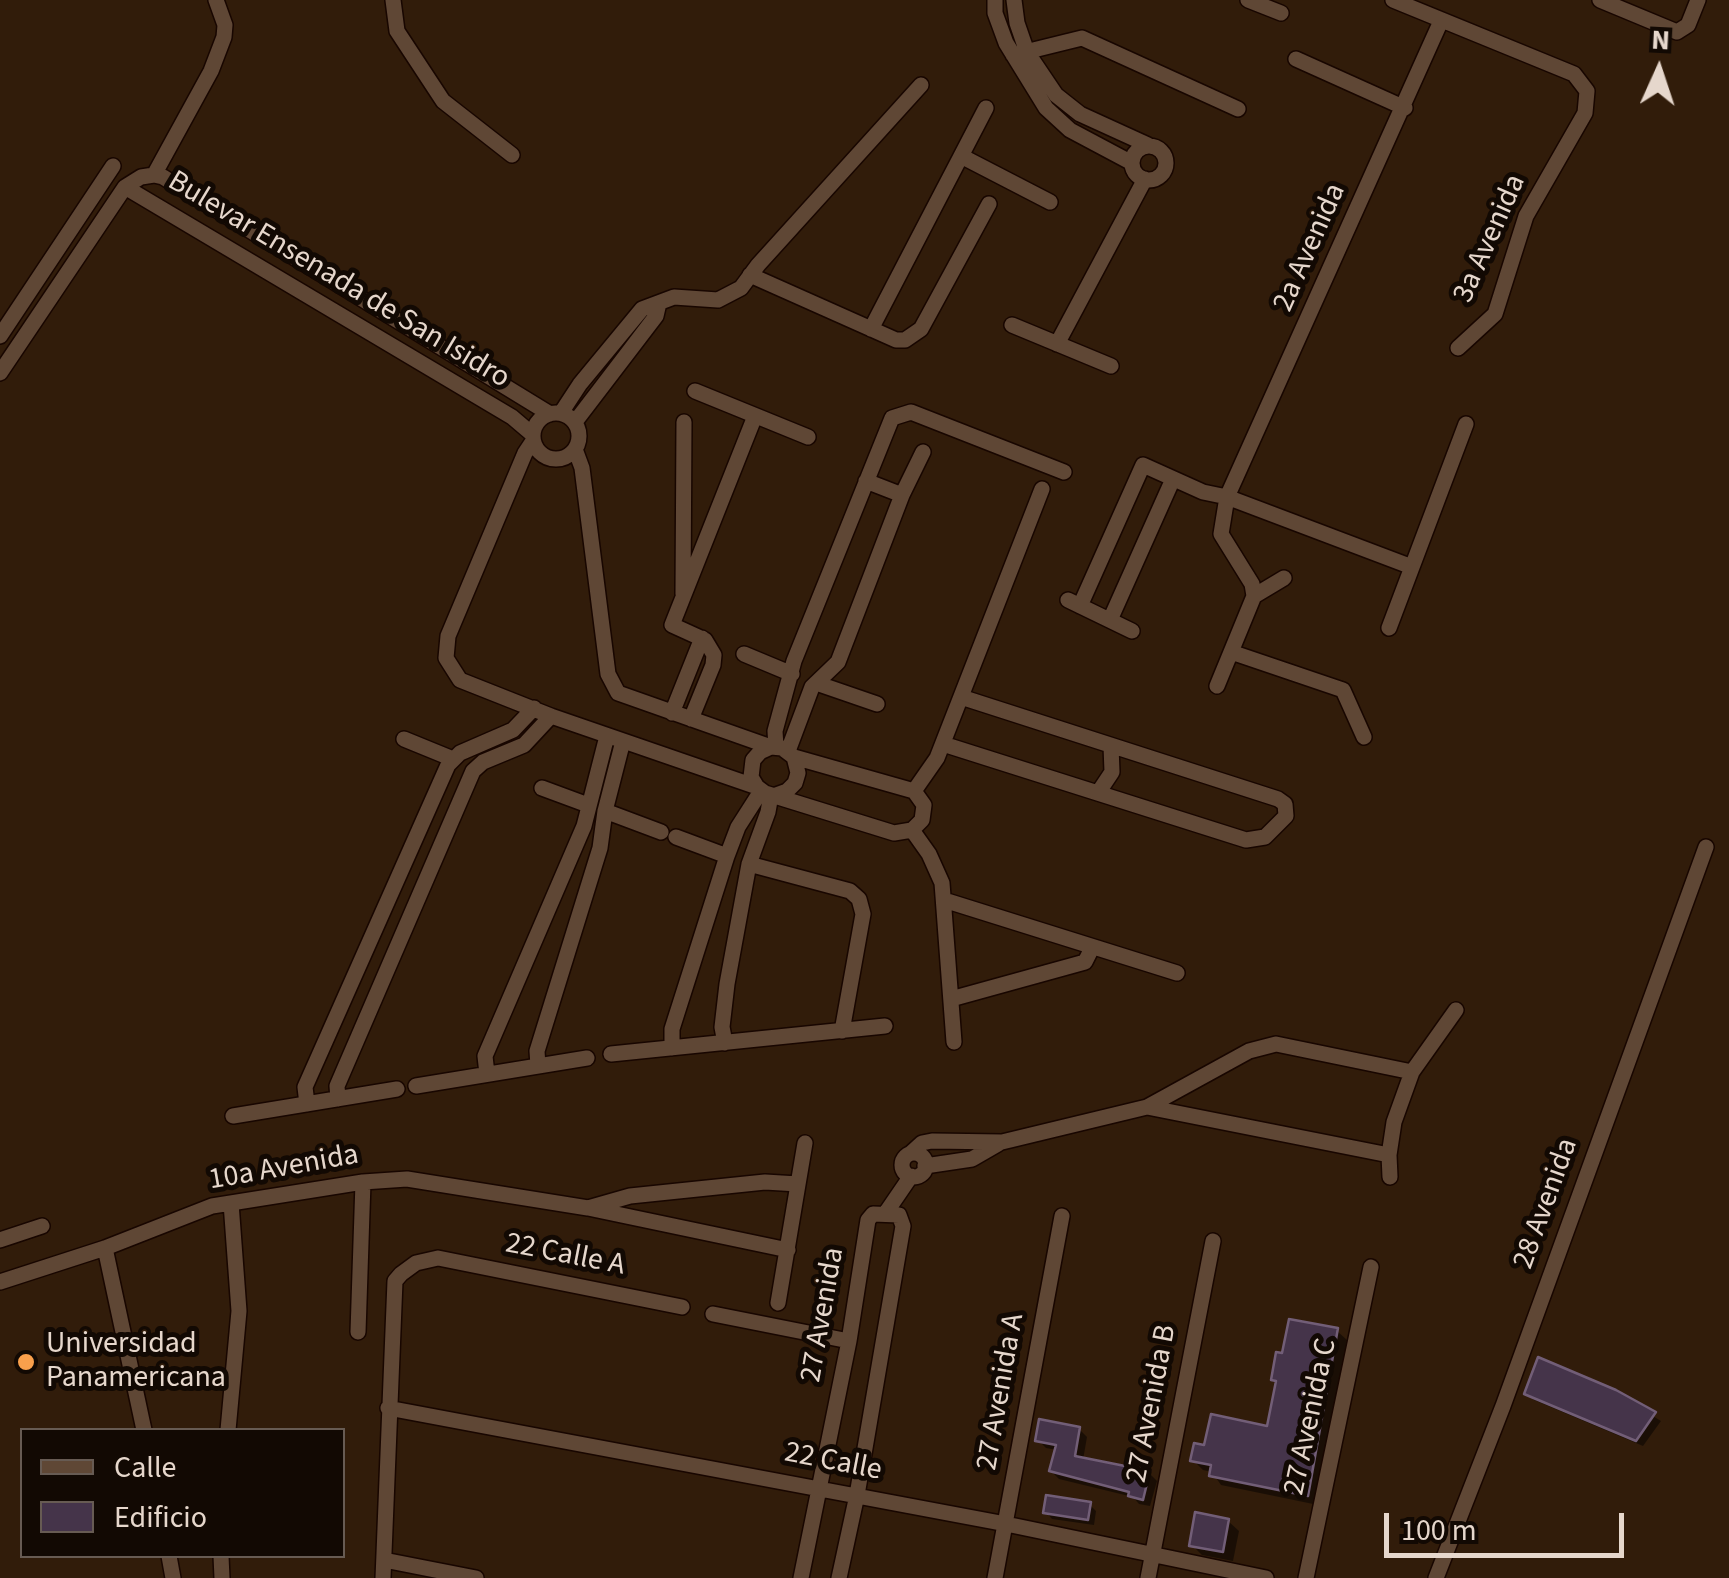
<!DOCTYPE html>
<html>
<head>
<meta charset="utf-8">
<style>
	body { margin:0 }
	#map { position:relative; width:1729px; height:1578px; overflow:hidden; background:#311c0a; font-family:"Source Sans 3",sans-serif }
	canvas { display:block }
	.legend { position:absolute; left:20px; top:1428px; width:325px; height:130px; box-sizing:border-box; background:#120903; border:2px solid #675b53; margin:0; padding:12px 18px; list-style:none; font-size:30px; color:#e6d7cc }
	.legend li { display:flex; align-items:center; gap:20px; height:50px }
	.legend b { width:50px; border:2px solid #675b53 }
	.north { position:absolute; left:1609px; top:20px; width:100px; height:100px; -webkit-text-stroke:8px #120903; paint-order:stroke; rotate:3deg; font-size:28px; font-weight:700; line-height:40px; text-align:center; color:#e6d7cc }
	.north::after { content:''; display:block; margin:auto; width:35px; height:45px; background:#e6d7cc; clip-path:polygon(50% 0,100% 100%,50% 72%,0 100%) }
	.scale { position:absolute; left:1384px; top:1513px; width:240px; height:45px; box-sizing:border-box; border:5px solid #e6d7cc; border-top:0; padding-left:12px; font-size:30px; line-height:35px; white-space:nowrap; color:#e6d7cc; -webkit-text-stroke:8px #120903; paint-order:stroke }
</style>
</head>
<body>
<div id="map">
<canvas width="1729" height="1578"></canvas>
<ul class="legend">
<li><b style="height:12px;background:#5f4735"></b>Calle</li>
<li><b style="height:28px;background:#45344a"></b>Edificio</li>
</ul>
<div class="north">N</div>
<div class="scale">100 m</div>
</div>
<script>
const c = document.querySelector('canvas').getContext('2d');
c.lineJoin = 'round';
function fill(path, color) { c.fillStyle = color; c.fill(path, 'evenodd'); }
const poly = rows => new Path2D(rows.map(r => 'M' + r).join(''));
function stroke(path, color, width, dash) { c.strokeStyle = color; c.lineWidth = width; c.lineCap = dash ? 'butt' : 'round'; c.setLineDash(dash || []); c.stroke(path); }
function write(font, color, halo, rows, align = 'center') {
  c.font = font + ' "Source Sans 3",sans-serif'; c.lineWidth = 10; c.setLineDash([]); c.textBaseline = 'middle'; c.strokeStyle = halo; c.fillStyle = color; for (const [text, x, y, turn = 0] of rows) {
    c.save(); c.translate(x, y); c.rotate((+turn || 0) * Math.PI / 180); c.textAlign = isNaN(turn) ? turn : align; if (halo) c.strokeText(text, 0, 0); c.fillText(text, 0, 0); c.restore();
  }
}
const shadow = poly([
	[1337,1331,1347,1340,1318,1505,1221,1485,1212,1472,1203,1470,1193,1460,1206,1448,1269,1429,1278,1384,1274,1379],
	[1527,1393,1615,1393,1661,1421,1643,1446,1534,1400],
	[1079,1429,1087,1437,1083,1460,1149,1473,1157,1481,1150,1506,1139,1504,1133,1497,1059,1479,1051,1471,1057,1450,1046,1448,1038,1440],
	[1090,1505,1096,1511,1094,1525,1052,1519,1046,1512],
	[1228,1521,1239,1531,1233,1561,1202,1555,1192,1545]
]);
const building = poly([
	[1289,1319,1338,1328,1308,1496,1209,1476,1211,1465,1190,1461,1194,1443,1204,1445,1211,1414,1267,1426,1276,1381,1271,1380,1276,1352,1282,1353,1289,1319],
	[1538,1357,1616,1390,1656,1412,1636,1441,1524,1394,1538,1357],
	[1039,1419,1080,1427,1075,1456,1150,1471,1143,1500,1128,1496,1129,1492,1049,1471,1056,1445,1035,1441,1039,1419],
	[1046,1495,1091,1502,1088,1520,1043,1513,1046,1495],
	[1195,1512,1229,1519,1223,1552,1189,1546,1195,1512]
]);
const minor = poly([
	[393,0,397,31,443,101,512,155],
	[995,0,995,13,1006,43,1046,108,1070,130,1132,163],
	[1014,0,1017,23,1027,52,1056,95,1080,114,1148,145],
	[1248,0,1281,13],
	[1393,0,1574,74,1587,91,1585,113,1526,216,1495,314,1458,348],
	[1600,0,1677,32,1688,25,1698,0],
	[1013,55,1082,38,1238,109],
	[1296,59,1405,108],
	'1132 163a17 17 0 1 1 34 0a17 17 0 1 1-34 0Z',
	[961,156,1050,202],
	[154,175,211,71,224,37,225,25,216,0],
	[125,187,512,417,532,434],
	[750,275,896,340,905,340,921,329,989,204],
	[1012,325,1111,366],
	[871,329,986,108],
	[0,336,113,166],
	[1057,344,1145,179],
	[0,373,125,187,141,177,154,175,163,177,550,414],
	[695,391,808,437],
	'533 436a23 23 0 1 1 46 0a23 23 0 1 1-46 0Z',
	[561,413,580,384,642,309,674,297,718,300,741,288,758,265,921,85],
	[575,422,656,316,659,303],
	[533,441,525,453,448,636,446,658,460,680,551,716,757,787,765,793,894,833,912,830,922,820,924,805,914,791],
	[575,449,582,468,608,674,618,693,771,747,782,748,794,757,914,791],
	[866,481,902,495],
	[683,594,684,422],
	[1254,596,1284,578],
	[1068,600,1132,631],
	[1080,606,1143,465,1203,492,1227,497,1412,567],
	[1110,620,1173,479],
	[1389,628,1466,424],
	[1231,652,1343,690,1364,737],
	[744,654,792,674],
	[816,683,877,704],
	[1217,686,1254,596,1252,584,1221,534,1227,497,1441,21],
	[672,713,702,638],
	[691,719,713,665,714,655,705,640,672,625,755,416],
	[404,739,453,759],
	[943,744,1246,840,1265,837,1286,816,1285,804,1278,799,961,697],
	[776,747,775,731,794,661,892,418,911,412,1064,472],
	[788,751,812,687,838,662,902,495,923,452],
	[757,787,751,777,753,760,760,752,771,747],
	[542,788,588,805],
	[914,791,937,758,1042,489],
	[1098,793,1112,772,1111,746],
	[776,795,787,791,795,783,798,773,794,757],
	[605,811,661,832],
	[912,830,929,854,942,883,954,1042],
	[676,837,727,856],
	[749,864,850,891,859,899,863,914,842,1031],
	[944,900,1177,973],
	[951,999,1085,962,1092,948],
	[725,1043,722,1027,727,984,749,864,768,812,771,795],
	[672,1048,672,1029,727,856,738,827,761,791],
	[611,1054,885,1026],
	[538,1066,537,1051,600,848,605,811,623,741],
	[487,1074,485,1056,584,826,607,736],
	[416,1086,587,1058],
	[338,1099,337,1086,473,771,483,762,524,745,551,716],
	[307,1104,305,1087,448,765,460,753,513,730,534,708],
	[1147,1107,1249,1051,1276,1044,1412,1072],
	[233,1116,397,1089],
	[911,1153,922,1143,932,1141,1002,1142,1147,1107,1389,1155],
	'902 1165a12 12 0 1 1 24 0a12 12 0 1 1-24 0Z',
	[925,1166,972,1159,998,1144],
	[1390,1177,1389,1155,1394,1122,1412,1072,1456,1010],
	[885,1214,911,1176],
	[0,1240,42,1226],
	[105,1248,144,1430],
	[788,1250,588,1208,630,1196,765,1182,798,1184],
	[0,1282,105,1248,212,1206,363,1182,407,1179,588,1208],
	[778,1303,805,1143],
	[713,1314,849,1341],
	[358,1332,363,1182],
	[388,1408,1006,1524,1266,1578],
	[228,1430,239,1311,231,1203],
	[169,1556,173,1578],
	[221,1556,222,1578],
	[384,1560,476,1578],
	[383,1578,395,1281,401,1274,416,1263,438,1258,682,1307],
	[801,1578,849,1341,868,1220,873,1214,899,1215,903,1226,857,1495,839,1578],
	[995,1578,1062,1216],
	[1148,1578,1213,1241],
	[1306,1578,1371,1267],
	[1436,1578,1503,1406,1706,847]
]);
const markers = [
	[26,1362,10,"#f9a04c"]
];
const streetNames = [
	["3a Avenida",1491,239,-66],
	["2a Avenida",1311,248,-66],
	["Bulevar Ensenada de San Isidro",338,281,31],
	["10a Avenida",284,1169,-10],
	["28 Avenida",1547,1204,-70],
	["22 Calle A",565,1256,11],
	["27 Avenida",824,1315,-80],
	["27 Avenida A",1002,1392,-80],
	["27 Avenida B",1153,1404,-79],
	["27 Avenida C",1312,1417,-78],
	["22 Calle",833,1463,11]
];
const poiNames = [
	["Universidad",46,1345],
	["Panamericana",46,1379]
];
fill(shadow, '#0007');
fill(building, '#45344a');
stroke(building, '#725e77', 2.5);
stroke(minor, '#180600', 18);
stroke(minor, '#5f4735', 15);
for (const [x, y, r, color] of markers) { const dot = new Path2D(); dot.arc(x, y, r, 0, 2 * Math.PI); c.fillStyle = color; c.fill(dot); stroke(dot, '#120903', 4); }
write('30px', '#e6d7cc', '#120903', streetNames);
write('30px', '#e6d7cc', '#120903', poiNames, 'left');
</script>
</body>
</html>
